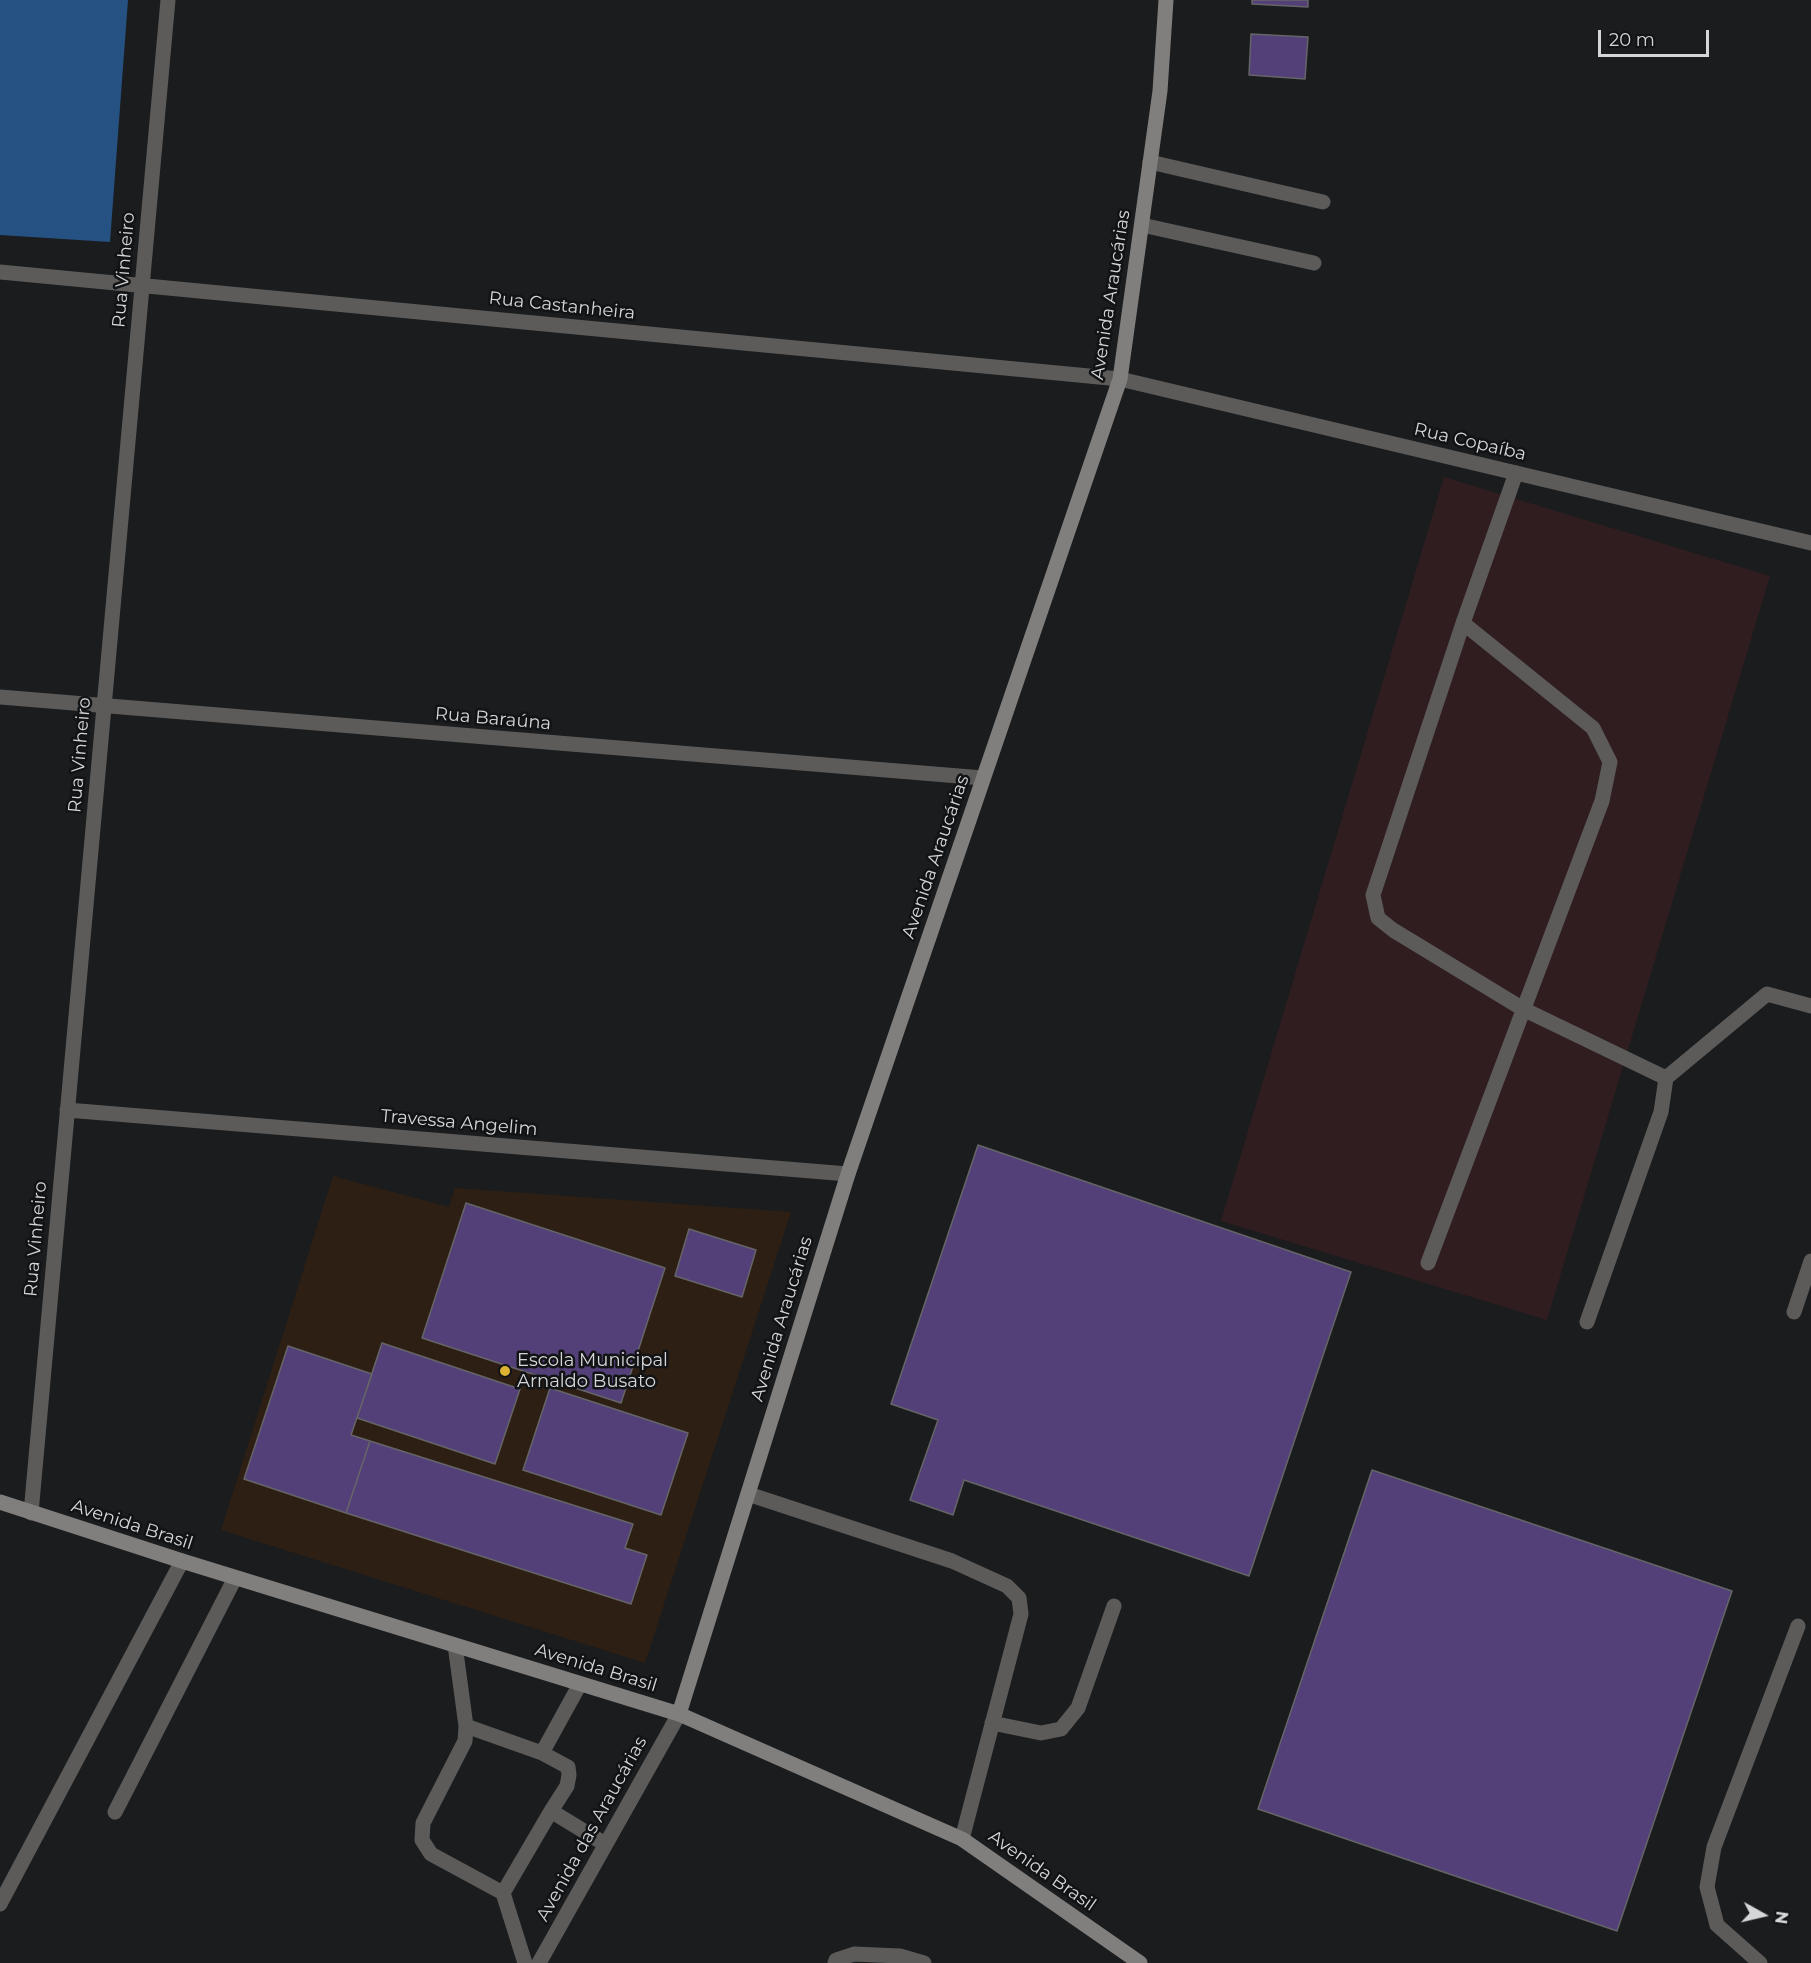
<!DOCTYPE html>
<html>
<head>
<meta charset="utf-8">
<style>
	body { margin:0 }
	#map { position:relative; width:1811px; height:1963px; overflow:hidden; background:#1a1c1e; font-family:Montserrat,sans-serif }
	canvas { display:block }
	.north { position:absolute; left:1733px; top:1885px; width:60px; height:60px; -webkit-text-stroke:4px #111315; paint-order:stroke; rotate:98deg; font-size:16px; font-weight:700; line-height:24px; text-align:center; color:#d5d6d8 }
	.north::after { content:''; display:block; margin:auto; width:21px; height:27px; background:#d5d6d8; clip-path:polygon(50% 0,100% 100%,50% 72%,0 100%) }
	.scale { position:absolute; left:1598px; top:30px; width:111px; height:27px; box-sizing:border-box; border:3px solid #d5d6d8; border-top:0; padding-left:8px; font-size:18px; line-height:21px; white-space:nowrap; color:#d5d6d8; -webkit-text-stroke:4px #111315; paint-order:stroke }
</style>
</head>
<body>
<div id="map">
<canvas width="1811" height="1963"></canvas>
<div class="north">N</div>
<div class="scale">20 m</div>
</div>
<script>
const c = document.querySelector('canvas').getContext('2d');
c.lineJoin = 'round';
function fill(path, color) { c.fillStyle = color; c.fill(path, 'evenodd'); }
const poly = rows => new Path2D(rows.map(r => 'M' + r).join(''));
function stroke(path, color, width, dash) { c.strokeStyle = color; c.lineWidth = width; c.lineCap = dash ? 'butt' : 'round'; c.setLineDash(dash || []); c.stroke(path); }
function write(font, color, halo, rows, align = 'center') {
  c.font = font + ' Montserrat,sans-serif'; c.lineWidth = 5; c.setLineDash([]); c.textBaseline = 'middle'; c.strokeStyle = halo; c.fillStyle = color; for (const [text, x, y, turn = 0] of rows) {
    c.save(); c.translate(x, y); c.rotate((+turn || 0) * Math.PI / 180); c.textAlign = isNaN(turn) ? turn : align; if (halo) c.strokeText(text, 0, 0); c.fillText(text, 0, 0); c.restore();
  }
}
const industrial = poly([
	[1444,477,1770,576,1547,1320,1221,1221]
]);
const education = poly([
	[333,1176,449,1207,455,1188,791,1212,645,1663,221,1530]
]);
const forest = poly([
	[0,0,128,0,110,242,0,235]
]);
const building = poly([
	[1252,0,1308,0,1308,7,1252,4,1252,0],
	[1251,34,1308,37,1305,79,1249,75,1251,34],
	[978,1145,1351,1272,1249,1576,964,1480,953,1515,910,1500,938,1420,891,1404,978,1145],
	[466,1203,665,1268,621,1403,422,1338,466,1203],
	[689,1229,756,1250,742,1297,675,1276,689,1229],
	[382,1343,520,1389,495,1464,357,1418,382,1343],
	[288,1346,372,1374,351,1435,370,1441,346,1513,244,1479,288,1346],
	[550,1388,688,1433,661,1515,523,1470,550,1388],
	[370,1441,633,1524,625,1548,647,1555,631,1604,346,1513,370,1441],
	[1372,1470,1732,1591,1617,1931,1258,1809,1372,1470]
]);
const lane = poly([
	[1150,162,1323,202],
	[1142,225,1314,263],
	[1463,623,1373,895,1378,918,1393,930,1523,1009,1666,1078,1661,1112,1587,1322],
	[1666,1078,1767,994,1811,1006],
	[1428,1263,1602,801,1610,762,1593,728,1463,623,1516,473],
	[1794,1312,1811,1261],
	[748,1494,952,1561,1007,1586,1019,1598,1021,1614,962,1839],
	[455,1645,466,1726,465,1741,423,1823,422,1840,431,1854,503,1893,525,1963],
	[992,1723,1041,1733,1061,1729,1078,1708,1114,1606],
	[466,1726,542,1753,568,1767,569,1775,567,1786,551,1811,503,1893],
	[542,1753,580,1684],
	[551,1811,605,1844],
	[115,1812,235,1578],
	[0,1904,182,1561],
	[835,1963,836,1960,854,1954,900,1956,924,1963],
	[1760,1963,1717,1925,1707,1887,1714,1847,1798,1626]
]);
const street = poly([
	[0,272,1120,379,1811,543],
	[0,697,983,778],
	[67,1110,848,1174],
	[31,1513,168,0],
	[539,1963,679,1714]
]);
const secondary = poly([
	[0,1502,182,1561,679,1714,962,1839,1140,1963],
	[679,1714,848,1174,1120,379,1160,91,1166,0]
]);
const markers = [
	[505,1371,6,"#dcb233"]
];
const streetNames = [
	["Rua Vinheiro",124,270,-85],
	["Avenida Araucárias",1111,295,-81],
	["Rua Castanheira",562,306,6],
	["Rua Copaíba",1470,442,13],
	["Rua Baraúna",493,719,5],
	["Rua Vinheiro",80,755,-85],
	["Avenida Araucárias",936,857,-71],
	["Travessa Angelim",459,1123,5],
	["Rua Vinheiro",36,1239,-85],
	["Avenida Araucárias",782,1319,-73],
	["Avenida Brasil",132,1525,18],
	["Avenida Brasil",596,1668,17],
	["Avenida das Araucárias",592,1829,-61],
	["Avenida Brasil",1042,1871,35]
];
const poiNames = [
	["Escola Municipal",517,1361],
	["Arnaldo Busato",517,1382]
];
fill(industrial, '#301d20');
fill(education, '#2e1f14');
fill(forest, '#255282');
fill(building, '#534078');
stroke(building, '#656568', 1.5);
stroke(lane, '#5c5b5a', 15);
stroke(street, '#5c5b5a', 15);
stroke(secondary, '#817f7d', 15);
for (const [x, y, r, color] of markers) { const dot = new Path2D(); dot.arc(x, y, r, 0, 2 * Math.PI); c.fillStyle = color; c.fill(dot); stroke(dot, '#111315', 2); }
write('18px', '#d5d6d8', '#111315', streetNames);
write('18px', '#d5d6d8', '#111315', poiNames, 'left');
</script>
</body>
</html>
